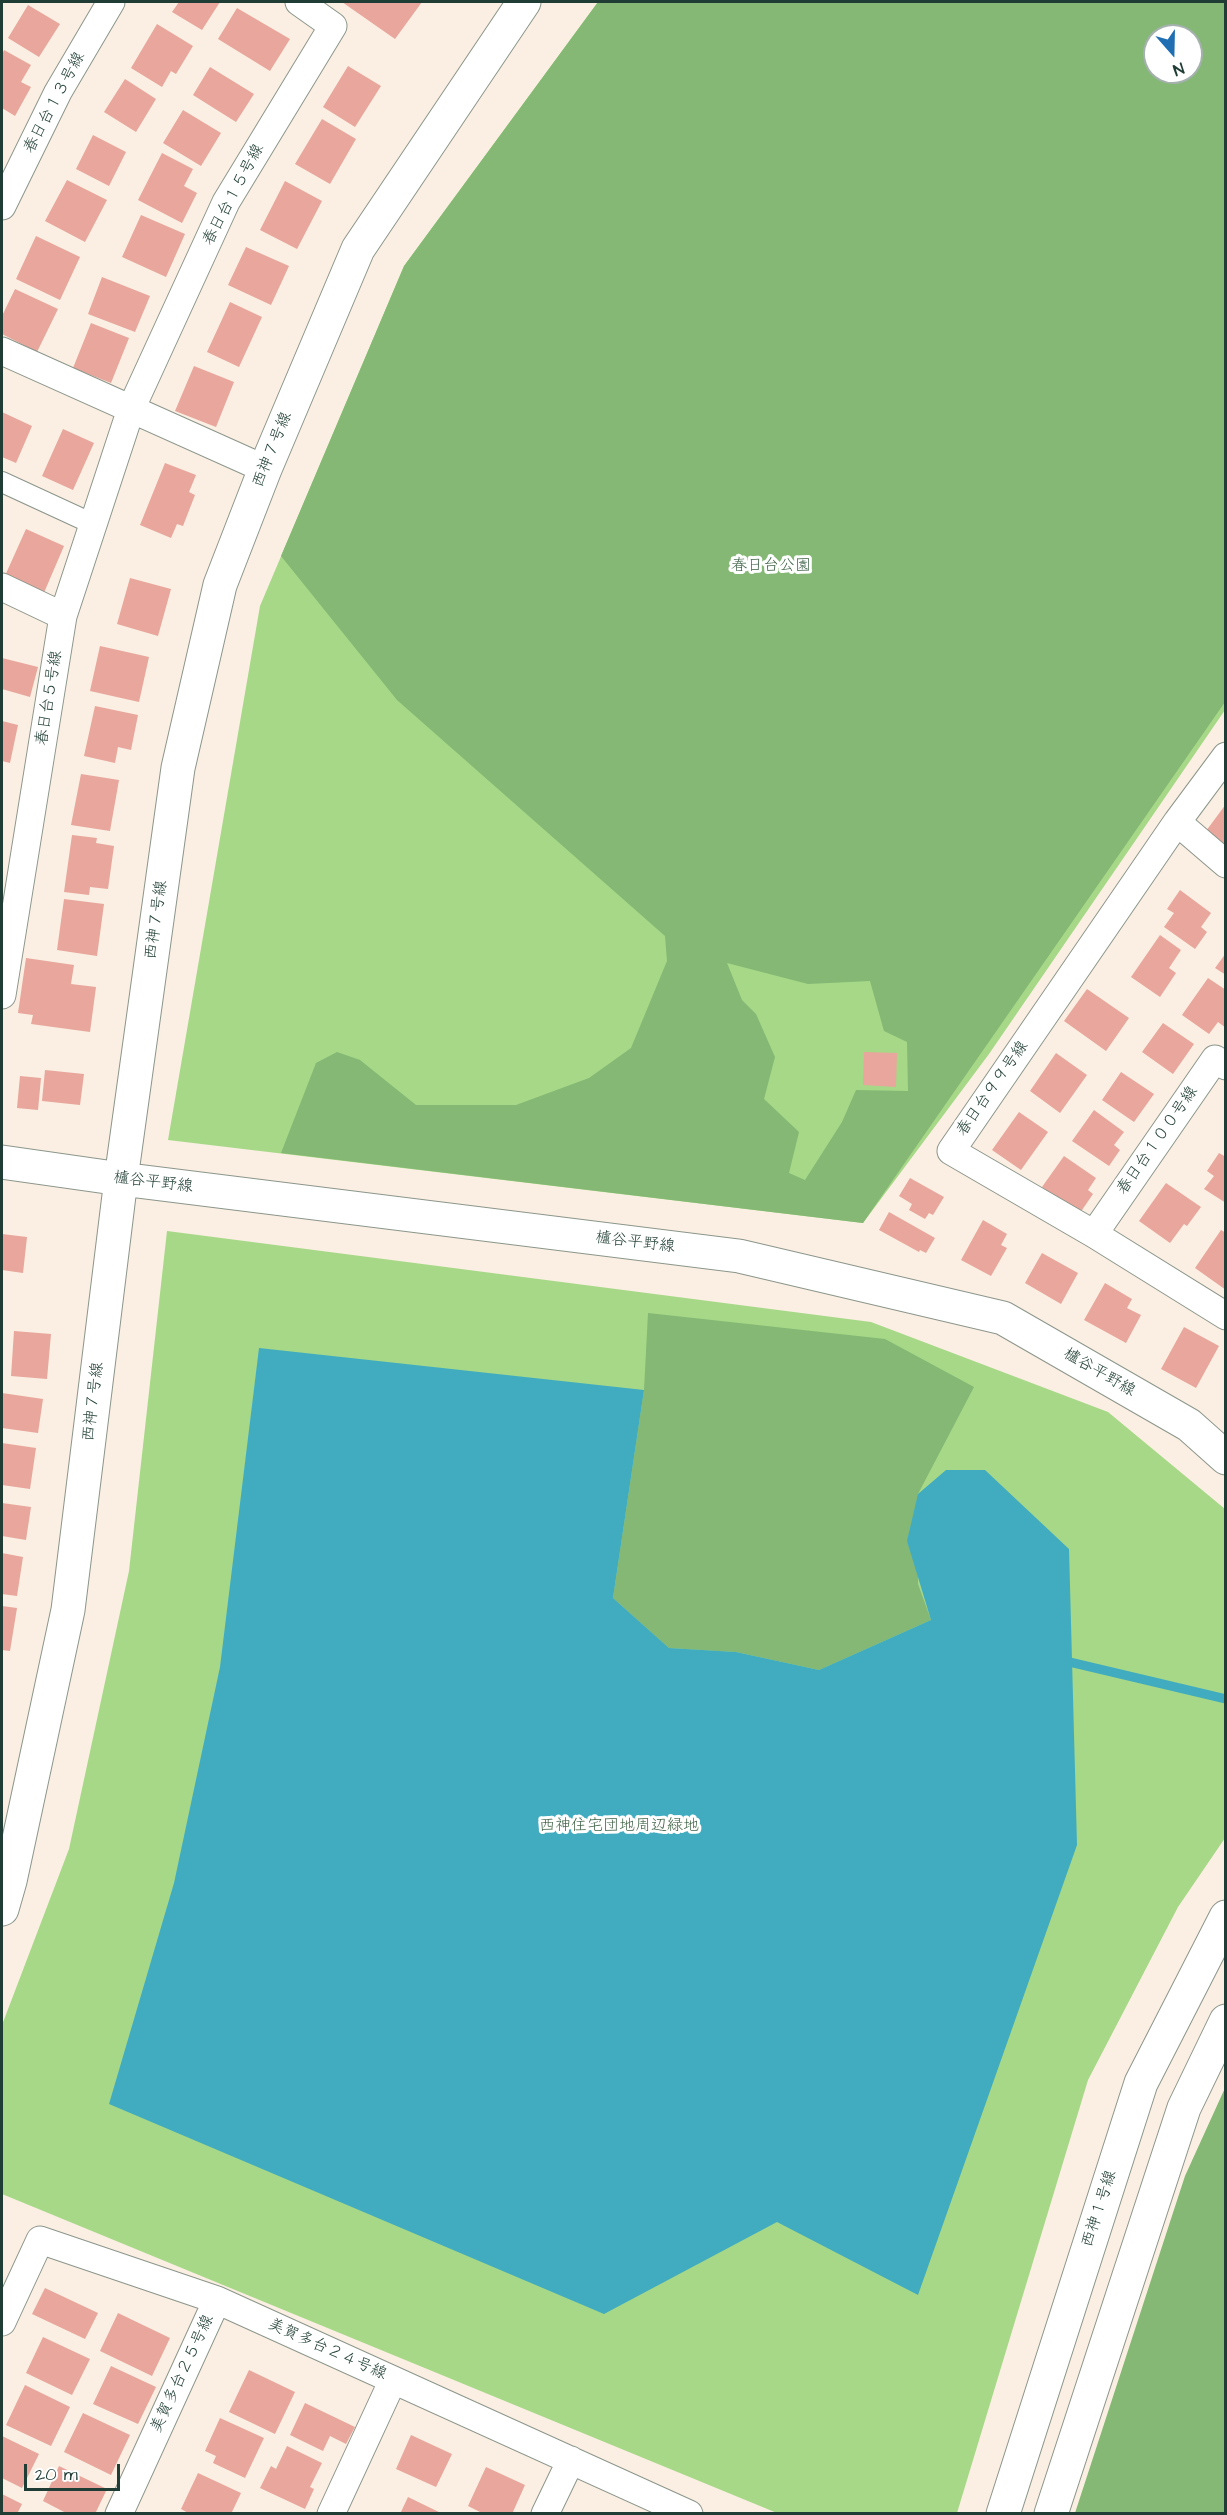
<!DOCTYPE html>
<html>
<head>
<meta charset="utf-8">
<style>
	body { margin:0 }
	#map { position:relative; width:1227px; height:2515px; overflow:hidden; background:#faefe2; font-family:"Architects Daughter",sans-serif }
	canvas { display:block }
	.frame { position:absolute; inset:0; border:3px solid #1f3d34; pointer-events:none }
	.north { position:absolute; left:1143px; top:24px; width:60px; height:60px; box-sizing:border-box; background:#fff; border:2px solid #a5b1ae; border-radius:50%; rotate:160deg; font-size:16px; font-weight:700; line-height:24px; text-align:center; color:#1f3d34 }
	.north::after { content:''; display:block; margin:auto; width:21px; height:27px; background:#1f6fb2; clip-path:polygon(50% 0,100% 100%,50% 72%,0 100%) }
	.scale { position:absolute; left:24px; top:2464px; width:96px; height:27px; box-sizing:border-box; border:3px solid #1f3d34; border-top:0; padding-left:8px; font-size:18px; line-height:21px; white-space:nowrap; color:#1f3d34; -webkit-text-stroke:4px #fff; paint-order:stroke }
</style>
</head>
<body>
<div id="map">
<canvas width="1227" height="2515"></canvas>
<div class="frame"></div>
<div class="north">N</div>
<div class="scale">20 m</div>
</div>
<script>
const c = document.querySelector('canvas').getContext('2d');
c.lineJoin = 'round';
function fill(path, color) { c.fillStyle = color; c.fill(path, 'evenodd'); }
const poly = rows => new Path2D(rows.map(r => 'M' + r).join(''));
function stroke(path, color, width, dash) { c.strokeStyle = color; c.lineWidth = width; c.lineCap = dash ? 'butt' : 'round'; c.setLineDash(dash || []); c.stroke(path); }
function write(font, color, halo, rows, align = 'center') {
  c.font = font + ' "Architects Daughter","Klee One",sans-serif'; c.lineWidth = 6; c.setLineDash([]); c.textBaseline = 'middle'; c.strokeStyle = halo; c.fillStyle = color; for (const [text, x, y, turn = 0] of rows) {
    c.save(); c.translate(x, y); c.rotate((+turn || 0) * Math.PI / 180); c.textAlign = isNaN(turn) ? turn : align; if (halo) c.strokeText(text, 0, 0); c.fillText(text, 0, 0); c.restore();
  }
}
const green = poly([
	[598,2,1225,2,1225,710,989,1054,863,1223,168,1140,260,606,404,266],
	[1155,36,1191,36,1191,72,1155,72],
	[167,1231,871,1322,1108,1412,1225,1509,1225,1838,1178,1907,1088,2080,957,2513,777,2513,2,2194,2,2025,69,1849,129,1571]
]);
const forest = poly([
	[598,2,1225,2,1225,702,863,1223,281,1153,316,1063,337,1052,360,1060,416,1105,516,1105,589,1078,631,1048,667,961,665,936,397,700,281,556,404,266],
	[1155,36,1191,36,1191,72,1155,72],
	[727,963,808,984,870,981,884,1031,907,1042,908,1091,856,1090,842,1122,805,1180,789,1173,799,1132,764,1099,775,1057,756,1014,742,1000],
	[648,1313,885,1339,974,1387,918,1494,918,1584,931,1620,819,1670,736,1652,669,1648,613,1598,644,1390],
	[1225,2088,1225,2513,1075,2513,1185,2176]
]);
const water = poly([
	[259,1348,644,1390,613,1598,669,1648,736,1652,819,1670,931,1620,907,1541,918,1494,946,1470,985,1470,1069,1549,1077,1845,918,2295,777,2222,604,2314,109,2104,174,1883,220,1667]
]);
const stream = poly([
	[1061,1660,1226,1699]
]);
const building = poly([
	[179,2,220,2,202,30,172,12],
	[342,2,422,2,395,39],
	[28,5,60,24,39,57,8,38],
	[237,8,290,39,270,71,218,39],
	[157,24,193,46,176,74,171,71,162,87,131,68],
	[4,50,31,65,21,82,31,87,15,116,2,108,2,55],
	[348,66,381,86,355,127,323,107],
	[210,67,254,94,236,122,193,95],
	[125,79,156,99,136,132,104,112],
	[183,110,221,133,201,166,163,143],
	[322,119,356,139,330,184,295,164],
	[93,135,126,152,109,186,76,169],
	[162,153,193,169,184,186,197,193,182,223,138,200],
	[67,180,107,200,85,242,45,221],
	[285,181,322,201,297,249,260,230],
	[141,215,185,234,166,277,122,257],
	[36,236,80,257,60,300,16,279],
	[246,247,289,266,271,305,228,285],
	[102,277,150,296,135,332,88,314],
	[15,289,58,309,37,352,2,334,2,316],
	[230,302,262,317,239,367,207,352],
	[91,323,129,338,111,383,73,368],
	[194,366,234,382,216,427,175,411],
	[2,412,32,426,16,463,2,457],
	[63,429,94,443,73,490,42,476],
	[165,463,196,475,189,492,195,495,183,526,177,524,171,538,140,525],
	[26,529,64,546,43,595,4,578],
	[130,578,171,589,158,636,117,624],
	[100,646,149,657,139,702,90,691],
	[2,658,38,667,30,697,2,689],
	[95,706,138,715,131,750,118,747,115,763,84,756],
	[2,721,18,725,10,763,2,761],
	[81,774,119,780,110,831,71,825],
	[1226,804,1226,845,1206,831],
	[72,835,97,838,96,843,114,846,108,889,90,887,89,895,64,892],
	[1180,890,1211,913,1201,927,1207,932,1195,949,1164,927,1174,913,1167,909],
	[64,899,104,904,97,956,57,950],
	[1160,935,1181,950,1169,968,1176,973,1160,997,1131,977],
	[1226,953,1226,975,1215,968],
	[26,958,74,965,71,984,96,987,90,1032,31,1024,33,1015,18,1013],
	[1208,978,1226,990,1226,1028,1218,1022,1209,1034,1182,1015],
	[1087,989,1129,1018,1106,1051,1064,1021],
	[1163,1023,1194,1044,1173,1074,1142,1052],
	[864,1052,897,1053,896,1087,863,1085],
	[1056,1053,1087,1075,1060,1113,1030,1091],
	[45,1070,84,1074,80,1105,42,1101],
	[1121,1072,1154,1094,1134,1122,1102,1100],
	[20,1076,41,1078,38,1110,17,1108],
	[1094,1110,1124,1132,1114,1145,1120,1150,1109,1166,1072,1141],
	[1019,1112,1048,1132,1021,1170,992,1150],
	[1219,1153,1226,1157,1226,1203,1204,1189,1214,1176,1207,1171],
	[1064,1156,1096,1178,1088,1190,1093,1194,1080,1213,1042,1187],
	[910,1178,944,1197,933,1215,929,1213,925,1219,909,1210,912,1204,899,1196],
	[1166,1183,1201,1207,1187,1226,1184,1224,1170,1243,1139,1221],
	[889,1212,935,1238,926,1253,920,1250,919,1252,879,1230],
	[983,1220,1007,1234,1001,1245,1007,1248,991,1276,961,1260],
	[1221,1230,1226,1233,1226,1290,1195,1268],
	[2,1234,27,1237,23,1273,2,1270],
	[1042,1253,1078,1273,1061,1304,1025,1283],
	[1105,1283,1132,1299,1127,1308,1141,1315,1126,1343,1084,1320],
	[1184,1327,1219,1346,1196,1388,1161,1369],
	[14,1331,51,1334,47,1379,11,1376],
	[2,1393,43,1399,38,1433,2,1428],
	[2,1443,36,1448,30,1489,2,1485],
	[2,1503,31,1507,26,1540,2,1536],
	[2,1553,23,1557,17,1596,2,1594],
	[2,1606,17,1608,10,1651,2,1650],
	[45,2288,98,2313,85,2339,32,2314],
	[118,2313,170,2338,152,2376,100,2351],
	[43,2337,90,2359,72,2395,26,2373],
	[111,2366,156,2387,138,2424,93,2404],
	[249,2370,295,2392,275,2434,229,2412],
	[25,2385,70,2407,51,2446,6,2425],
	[305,2403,355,2427,346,2444,330,2436,323,2451,290,2435],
	[83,2413,130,2435,111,2475,64,2452],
	[220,2418,264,2438,245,2478,213,2463,216,2456,205,2451],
	[411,2435,452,2454,436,2487,396,2469],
	[2,2436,39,2454,22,2488,2,2478],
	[287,2446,322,2463,310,2487,314,2489,305,2509,260,2488,271,2466,276,2469],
	[59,2466,107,2489,95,2514,68,2514,43,2501],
	[486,2467,525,2485,512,2514,484,2514,468,2506],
	[198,2473,241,2493,231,2514,190,2514,181,2509],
	[2,2494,22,2504,17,2514,2,2514],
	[408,2497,443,2514,400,2514]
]);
const pedestrian = poly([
	[2,482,93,524]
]);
const minor = poly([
	[2,206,58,92,111,2],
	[2,351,265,469],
	[2,587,63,616],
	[1226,756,1177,822,1226,864],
	[1177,822,951,1151,1094,1234,1226,1316],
	[2,995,63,616,131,409,226,202,333,26,299,2],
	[1094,1234,1215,1059,1226,1066],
	[2,2322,40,2240,217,2300,689,2514],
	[119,2514,217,2300],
	[331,2514,393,2380],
	[545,2514,571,2460]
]);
const tertiary = poly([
	[2,1162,121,1179,739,1256,1003,1318,1189,1425,1226,1458],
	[2,1909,10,1881,68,1610,121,1179,178,768,220,585,265,469,358,249,524,2],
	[1003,2514,1141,2083,1226,1917],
	[1051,2514,1184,2108,1226,2021]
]);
const streetNames = [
	["春日台１３号線",55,103,-62],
	["春日台１５号線",234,195,-62],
	["西神７号線",273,450,-68],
	["春日台５号線",50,698,-81],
	["西神７号線",157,920,-82],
	["春日台９９号線",993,1089,-55],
	["春日台１００号線",1158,1141,-55],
	["櫨谷平野線",153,1183,7],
	["櫨谷平野線",635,1243,7],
	["櫨谷平野線",1099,1373,30],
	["西神７号線",94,1402,-83],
	["西神１号線",1100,2209,-72],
	["美賀多台２４号線",327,2350,24],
	["美賀多台２５号線",183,2374,-65]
];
const parkNames = [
	["春日台公園",771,567],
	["西神住宅団地周辺緑地",619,1827]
];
fill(green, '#a6d887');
fill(forest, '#84b874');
fill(water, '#41acc0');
stroke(stream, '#41acc0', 9);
fill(building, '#e8a69c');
stroke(pedestrian, '#8c968b', 22);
stroke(minor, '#8c968b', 29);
stroke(tertiary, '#8c968b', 35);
stroke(pedestrian, '#fff', 20);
stroke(minor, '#fff', 27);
stroke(tertiary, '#fff', 33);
write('16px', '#1f3d34', '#fff', streetNames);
write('16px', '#416449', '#fff', parkNames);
</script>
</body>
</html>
